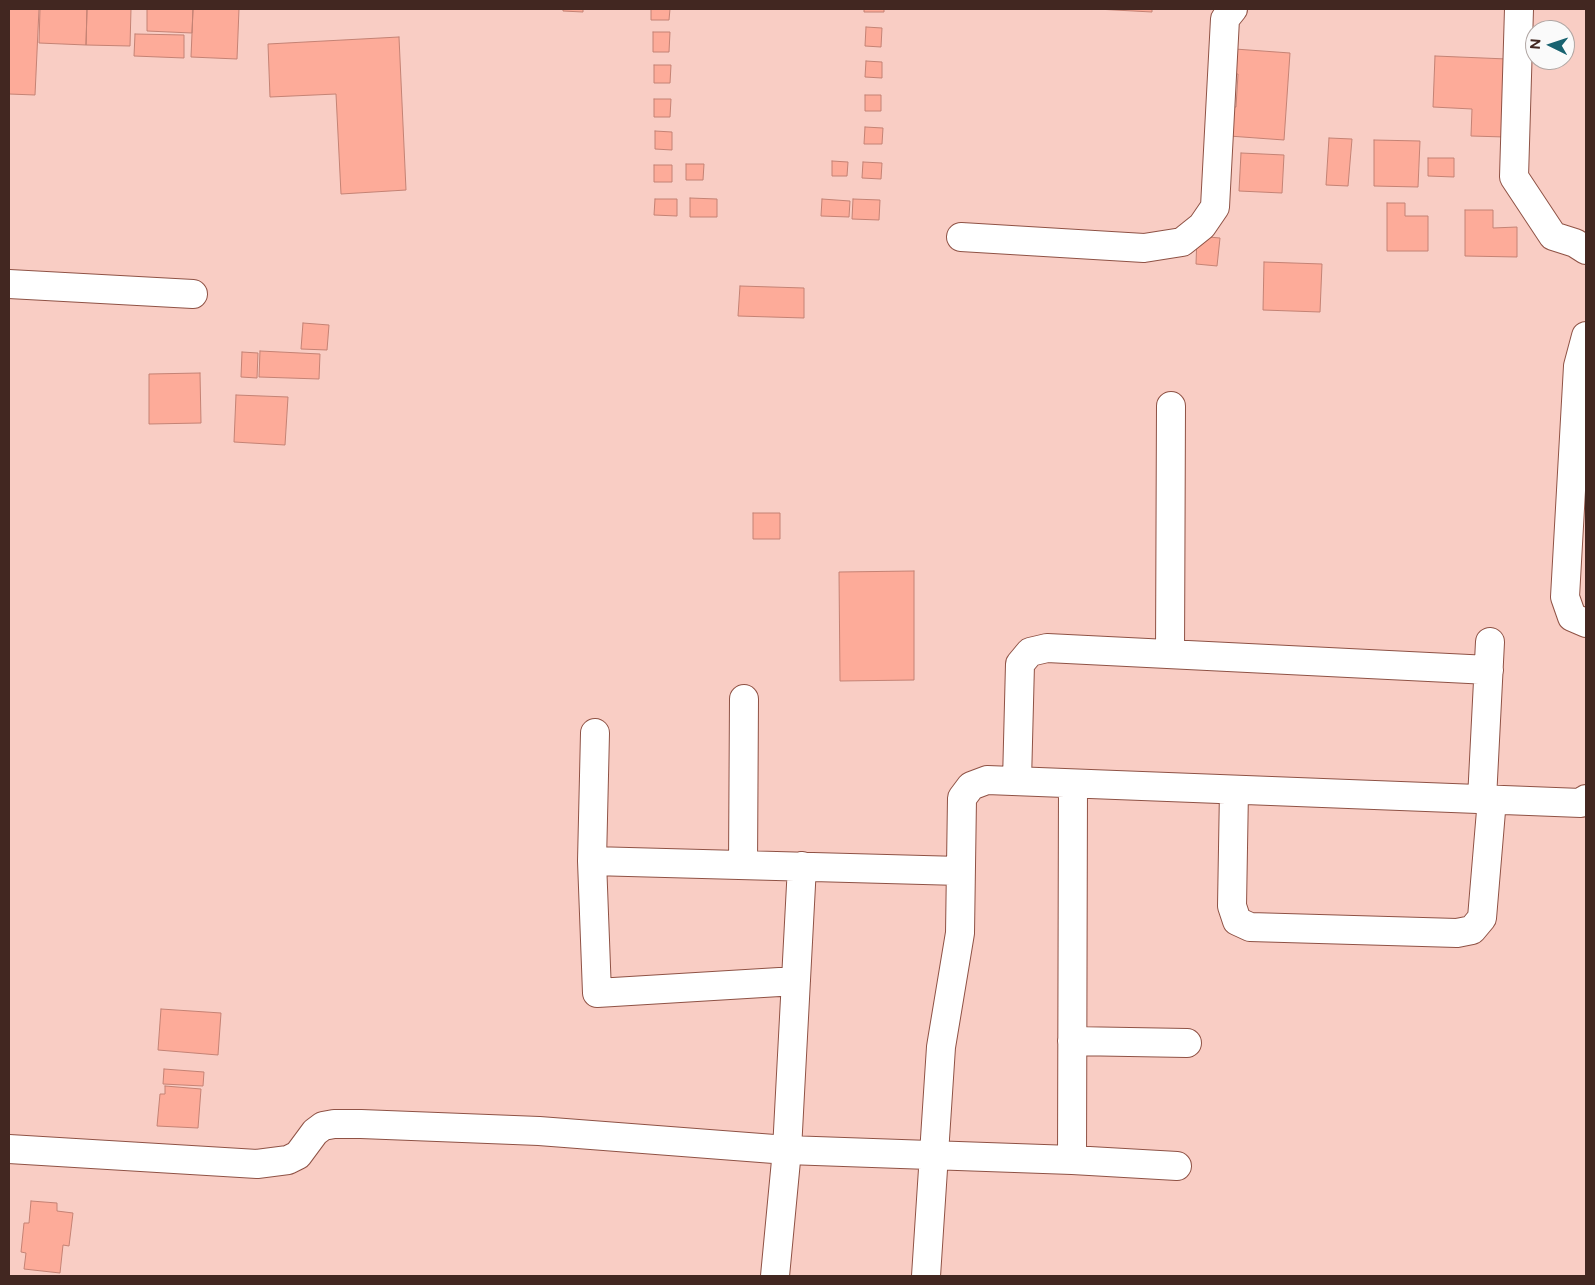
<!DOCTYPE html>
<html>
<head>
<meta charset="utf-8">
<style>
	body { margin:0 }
	#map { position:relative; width:1595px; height:1285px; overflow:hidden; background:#f9cdc4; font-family:Figtree,sans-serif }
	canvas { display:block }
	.frame { position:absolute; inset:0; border:10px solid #422721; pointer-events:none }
	.north { position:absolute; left:1525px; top:20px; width:50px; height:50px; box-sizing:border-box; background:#fafafa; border:1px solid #b0a6a3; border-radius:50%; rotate:274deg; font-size:14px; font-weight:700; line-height:20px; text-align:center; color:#422721 }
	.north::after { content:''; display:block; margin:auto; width:18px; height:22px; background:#186270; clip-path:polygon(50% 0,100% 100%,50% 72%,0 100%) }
</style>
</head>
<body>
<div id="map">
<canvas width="1595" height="1285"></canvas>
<div class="frame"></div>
<div class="north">N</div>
</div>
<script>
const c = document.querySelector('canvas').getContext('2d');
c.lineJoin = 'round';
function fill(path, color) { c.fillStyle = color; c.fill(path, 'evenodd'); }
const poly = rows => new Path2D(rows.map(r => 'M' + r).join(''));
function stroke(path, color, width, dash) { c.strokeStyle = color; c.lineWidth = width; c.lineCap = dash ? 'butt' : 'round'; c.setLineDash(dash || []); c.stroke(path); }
const building = poly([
	[9,9,39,9,35,95,9,94,9,9],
	[40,9,87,9,86,45,39,43,40,9],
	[87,9,131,9,130,46,86,45,87,9],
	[147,9,193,9,192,33,147,31,147,9],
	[193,9,239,9,237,59,191,57,193,9],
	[563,9,583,9,583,12,563,11,563,9],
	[651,9,670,9,669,20,651,20,651,9],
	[864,9,884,9,884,12,864,12,864,9],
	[1096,9,1152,9,1152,12,1096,9],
	[866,27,882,28,881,47,865,46,866,27],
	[653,32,670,32,669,52,653,52,653,32],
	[135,34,184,35,184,58,134,56,135,34],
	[399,37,406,190,341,194,336,94,270,97,268,44,399,37],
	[1235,49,1290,53,1284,140,1229,136,1231,107,1236,107,1238,74,1233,74,1235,49],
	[1435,56,1507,59,1505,137,1471,136,1472,109,1433,107,1435,56],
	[866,61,882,62,882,78,865,77,866,61],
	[654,65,671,65,670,83,654,83,654,65],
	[865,95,881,95,881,111,865,111,865,95],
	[654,99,671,99,670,117,654,117,654,99],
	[865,127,883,128,882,144,864,144,865,127],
	[655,131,672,132,672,150,655,149,655,131],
	[1329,138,1352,139,1348,186,1326,185,1329,138],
	[1374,140,1420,141,1418,187,1374,186,1374,140],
	[1241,153,1284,155,1282,193,1239,191,1241,153],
	[1428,158,1454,158,1454,177,1428,176,1428,158],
	[832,161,848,162,847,176,832,176,832,161],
	[863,162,882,163,881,179,862,178,863,162],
	[686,164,704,164,703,180,686,180,686,164],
	[654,165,672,165,672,182,654,182,654,165],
	[690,198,717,199,717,217,690,217,690,198],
	[655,199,677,199,677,216,654,215,655,199],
	[822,199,850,201,849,217,821,216,822,199],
	[853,199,880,200,879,220,852,219,853,199],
	[1387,203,1405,203,1405,216,1428,216,1428,251,1387,251,1387,203],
	[1465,210,1493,210,1493,228,1517,227,1517,257,1465,256,1465,210],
	[1197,236,1220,238,1217,266,1196,264,1197,236],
	[1264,262,1322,264,1320,312,1263,310,1264,262],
	[740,286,804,288,804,318,738,316,740,286],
	[303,323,329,325,327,350,301,349,303,323],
	[260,351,320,354,319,379,259,377,260,351],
	[242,352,258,353,257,378,241,377,242,352],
	[200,373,201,423,149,424,149,374,200,373],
	[236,395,288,397,285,445,234,442,236,395],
	[753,513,780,513,780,539,753,539,753,513],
	[914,571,914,680,840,681,839,572,914,571],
	[161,1009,221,1013,218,1055,158,1050,161,1009],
	[164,1069,204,1072,203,1086,163,1084,164,1069],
	[165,1086,201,1089,198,1128,157,1126,160,1094,165,1094,165,1086],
	[31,1201,57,1203,57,1211,73,1213,69,1246,63,1245,60,1273,24,1269,26,1253,21,1252,24,1223,29,1223,31,1201]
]);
const minor = poly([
	[1519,9,1514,177,1553,236,1575,243,1586,250],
	[961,237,1144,248,1182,242,1202,226,1215,207,1225,19,1233,9],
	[9,284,193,294],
	[1586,336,1578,366,1565,597,1572,617,1586,623],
	[1170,654,1171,406],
	[595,733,592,861,597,993,796,981],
	[1017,781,1020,664,1030,652,1047,648,1489,670],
	[1234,790,1232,906,1237,921,1250,927,1457,933,1472,930,1482,918,1492,799],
	[1482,799,1490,642],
	[592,861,960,871],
	[743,865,744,699],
	[1072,1041,1187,1043],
	[9,1149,257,1164,288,1160,298,1155,315,1132,323,1126,334,1124,361,1124,539,1131,787,1150,1072,1160,1177,1166],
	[1072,1160,1073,784],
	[775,1276,787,1150,802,866],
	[926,1276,941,1047,960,933,962,798,971,786,987,780,1581,803,1586,799]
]);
fill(building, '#fdab99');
stroke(building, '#c48274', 1);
stroke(minor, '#8f5245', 30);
stroke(minor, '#fff', 28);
</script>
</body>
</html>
